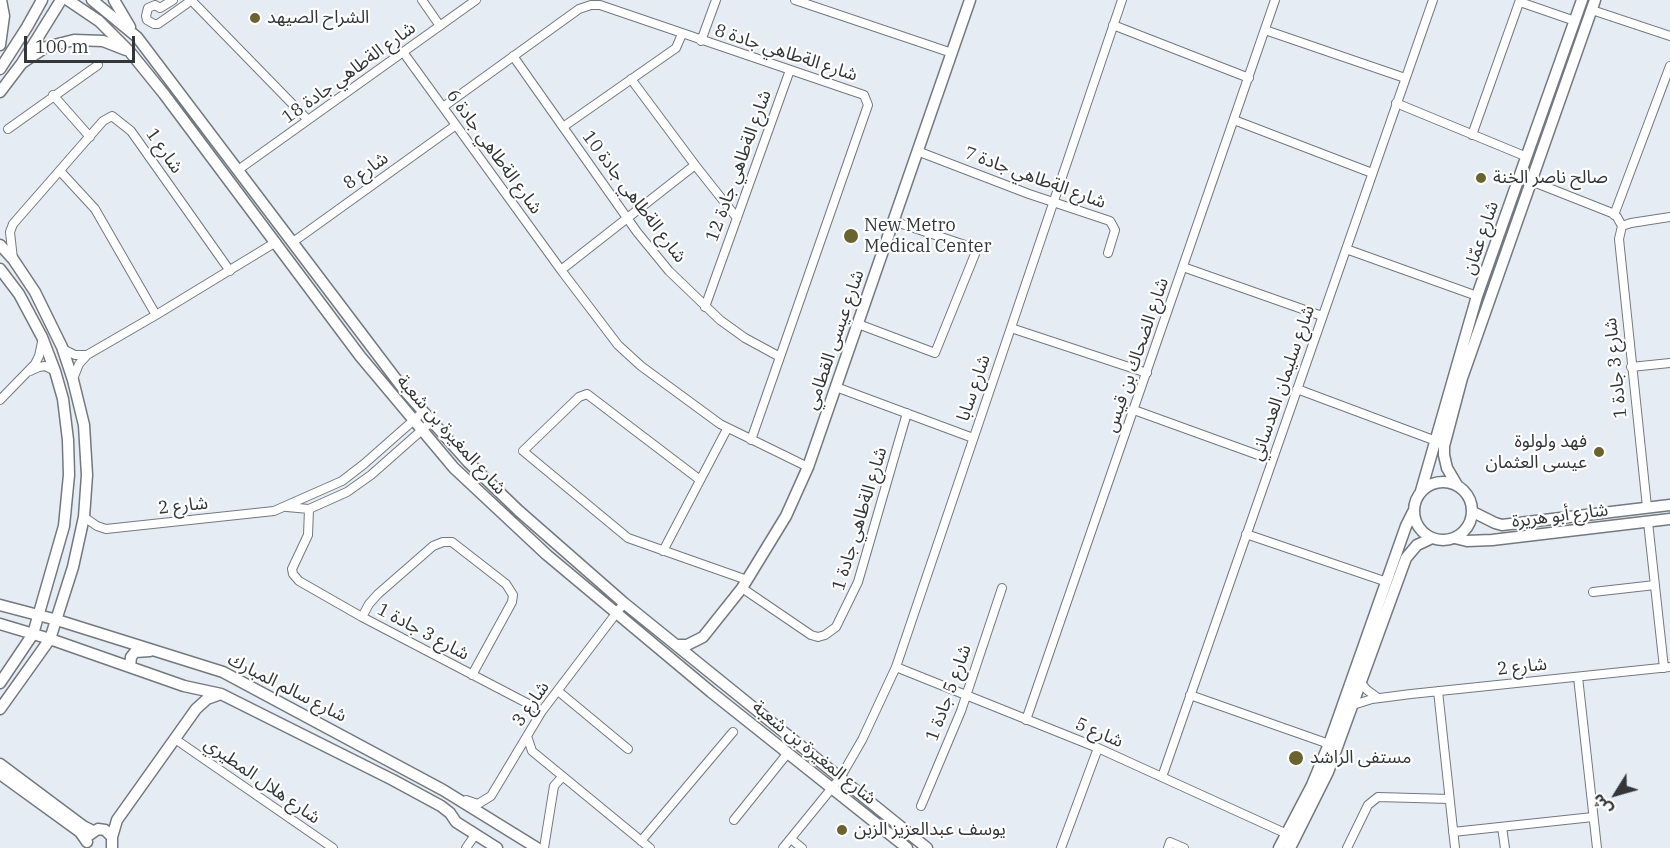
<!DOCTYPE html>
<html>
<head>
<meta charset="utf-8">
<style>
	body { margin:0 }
	#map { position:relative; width:1670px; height:848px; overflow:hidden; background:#e5ecf3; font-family:"IBM Plex Serif","Noto Sans Arabic",serif }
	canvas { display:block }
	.north { position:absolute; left:1586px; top:764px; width:60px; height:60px; -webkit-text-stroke:4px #fff; paint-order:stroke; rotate:233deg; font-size:16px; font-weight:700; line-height:24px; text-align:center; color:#343639 }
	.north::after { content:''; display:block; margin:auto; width:21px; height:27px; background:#343639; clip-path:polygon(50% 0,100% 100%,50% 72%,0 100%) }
	.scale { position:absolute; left:24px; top:36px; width:111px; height:27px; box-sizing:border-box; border:3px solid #343639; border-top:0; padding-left:8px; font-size:18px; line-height:21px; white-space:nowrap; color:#343639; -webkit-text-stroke:4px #fff; paint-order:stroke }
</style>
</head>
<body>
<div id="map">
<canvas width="1670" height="848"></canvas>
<div class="north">ش</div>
<div class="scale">100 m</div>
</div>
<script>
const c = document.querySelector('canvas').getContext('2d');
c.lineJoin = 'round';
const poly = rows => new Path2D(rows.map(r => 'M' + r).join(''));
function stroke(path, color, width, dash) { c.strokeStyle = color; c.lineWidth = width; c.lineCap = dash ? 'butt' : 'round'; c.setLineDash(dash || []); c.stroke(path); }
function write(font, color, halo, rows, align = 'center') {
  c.font = font + ' "IBM Plex Serif","Noto Sans Arabic",serif'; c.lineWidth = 4.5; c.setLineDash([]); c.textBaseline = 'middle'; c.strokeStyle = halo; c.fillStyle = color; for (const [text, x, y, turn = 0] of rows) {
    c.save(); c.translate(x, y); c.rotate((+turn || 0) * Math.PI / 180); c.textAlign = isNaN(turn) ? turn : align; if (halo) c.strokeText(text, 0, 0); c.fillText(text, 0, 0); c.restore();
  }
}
const street = poly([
	[173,0,160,8,155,5,148,8,146,16,147,20,154,24,158,24,192,0],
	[191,0,308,120],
	[422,0,440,26],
	[795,0,952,53],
	[1520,2,1575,21],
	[1592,10,1670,36],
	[1113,25,1249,78],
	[1265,30,1405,78],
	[701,41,716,0],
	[403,52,561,270,618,345,641,366,720,424,808,467],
	[513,56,637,232,669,271,720,320,745,338,780,357],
	[631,79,695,165,737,218],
	[53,95,90,137],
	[1396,103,1527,157],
	[443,107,579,9,591,5,600,5,864,95,868,105,751,440],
	[1234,120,1372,173],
	[563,127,676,48,682,34],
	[8,129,98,65],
	[1472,135,1520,0],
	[917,151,1029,194,1110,221,1115,230,1108,253],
	[238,170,476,0],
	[60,171,95,209,156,315],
	[1531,181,1612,213,1617,217,1622,226],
	[1614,215,1670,66],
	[1622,226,1619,239,1647,507],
	[1622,226,1631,223,1670,217],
	[293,242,456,125],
	[1346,249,1477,296],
	[13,259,10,232,13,224,103,121,112,116,131,131,230,271],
	[1183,267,1322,316],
	[561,270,695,165],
	[705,307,790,70],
	[858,324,935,353,977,249,893,221],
	[1011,328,1147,373],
	[63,349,75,355,87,355],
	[1631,367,1670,363],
	[30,371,39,367,45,366,55,371],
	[73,379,79,364,87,355,156,315,276,242],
	[836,387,973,438],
	[1297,389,1436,441],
	[0,400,35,364,39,356,42,342],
	[1134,410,1272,460],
	[700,480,587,394,579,397,523,451,628,538,747,580],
	[287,507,309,509,347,492,371,475,431,422],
	[309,509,308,535,292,569,293,574,299,581,362,617,542,711],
	[84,517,97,526,106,529,274,511,342,481,364,464,423,412],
	[1648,522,1664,668],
	[1246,534,1387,582],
	[663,551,727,429],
	[742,588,811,635,818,637,825,635,836,627,858,582,907,413],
	[1593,592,1655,585],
	[362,617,369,604,378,594,433,546,443,542,452,542,506,584,513,595,512,602,472,675],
	[896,667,1098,748,1287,834],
	[1578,677,1597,848],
	[1361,683,1367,690,1378,698],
	[558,691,628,749],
	[1438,691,1455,848],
	[1190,695,1329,744],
	[1353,705,1372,699,1411,694,1670,667],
	[1026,720,1275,0],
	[527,736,532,751,650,848],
	[175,739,333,848],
	[1162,777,1433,0],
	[466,800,478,804,491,796,542,711,624,603],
	[921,806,961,711,1002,588],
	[734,820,787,754],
	[1502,827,1505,848],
	[1453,832,1593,817],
	[791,839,802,848],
	[641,841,733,732],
	[466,848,475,835],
	[544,848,554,786,562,777],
	[783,848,840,778,862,740,896,667,1122,0],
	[1061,848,1098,748],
	[1168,848,1170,842,1184,848],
	[1347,848,1368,805,1378,797,1449,799]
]);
const secondary = poly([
	[68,0,99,21,130,52,164,94,360,356,454,468,547,555,711,692,907,848],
	[92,0,137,37,405,391,468,462,519,511,624,603,927,848],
	[114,0,130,27],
	[0,45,4,16,1,0],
	[22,63,46,47,74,40,103,41,126,50],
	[0,69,27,27,42,0],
	[0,92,22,63,61,0],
	[0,245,13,259,35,292,62,347,73,380,84,425,87,475,84,517,73,567,50,639,0,709],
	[0,269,19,294,42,337,55,371,63,399,68,440,69,475,64,526,33,634,0,683],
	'1414 511a29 29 0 1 1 58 0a29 29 0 1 1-58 0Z',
	[1457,485,1447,468,1444,455,1444,446,1462,378,1595,0],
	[1421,491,1477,296,1582,0],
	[1473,512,1495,523,1502,525,1670,505],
	[1455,538,1467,541,1492,540,1670,519],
	[0,605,57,620,223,672,443,790,537,848],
	[0,624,50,639,184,686,221,694,393,780,441,806,450,813,456,822,497,848],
	[676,645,687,645,703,637,742,588,786,516,808,467,970,0],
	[130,667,131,657,135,652,150,651],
	[0,764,83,826,93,831],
	[0,774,80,832,87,842],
	[88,836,98,829,105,830,112,837,112,848],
	[112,837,117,820,196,709,207,699,221,694],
	[1279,848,1312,785,1329,744,1406,526,1413,512],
	[1290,848,1328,772,1406,558,1417,545,1432,538]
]);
const markers = [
	[255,18,6,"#6a6330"],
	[1481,178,6,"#6a6330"],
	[851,236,8,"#6a6330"],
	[1599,452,6,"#6a6330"],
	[1296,758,8,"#6a6330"],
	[842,830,6,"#6a6330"]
];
const poiNames = [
	["الشراح الصيهد",267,18],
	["صالح ناصر الخنة",1493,178],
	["New Metro",864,226],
	["Medical Center",864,247],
	["فهد ولولوة",1587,442,"right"],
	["عيسى العثمان",1587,463,"right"],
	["مستفى الراشد",1310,758],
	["يوسف عبدالعزيز الزبن",854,830]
];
const streetNames = [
	["شارع الةطاهي جادة 8",786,53,18],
	["شارع الةطاهي جادة 18",349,73,-36],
	["شارع 1",164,151,55],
	["شارع الةطاهي جادة 6",494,152,54],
	["شارع الةطاهي جادة 12",739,166,-70],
	["شارع 8",366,171,-36],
	["شارع الةطاهي جادة 7",1035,178,20],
	["شارع الةطاهي جادة 10",634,197,53],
	["شارع عمّان",1481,238,-71],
	["شارع عيسى القطامي",835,340,-71],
	["شارع الضحاك بن قيس",1137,355,-71],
	["شارع 3 جادة 1",1616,368,-96],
	["شارع سليمان العدساني",1283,383,-71],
	["شارع سابا",974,388,-71],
	["شارع المغيرة بن شعبة",451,435,48],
	["شارع 2",183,506,-6],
	["شارع أبو هريرة",1560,516,-7],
	["شارع الةطاهي جادة 1",860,519,-73],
	["شارع 3 جادة 1",423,632,28],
	["شارع 2",1522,667,-6],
	["شارع سالم المبارك",287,688,27],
	["شارع 5 جادة 1",949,693,-70],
	["شارع 3",531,704,-55],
	["شارع 5",1099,733,23],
	["شارع المغيرة بن شعبة",814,753,39],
	["شارع هلال المطيري",262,781,35]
];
stroke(street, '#73797f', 10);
stroke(secondary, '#73797f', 13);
stroke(street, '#fff', 8);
stroke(secondary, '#fff', 10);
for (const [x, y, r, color] of markers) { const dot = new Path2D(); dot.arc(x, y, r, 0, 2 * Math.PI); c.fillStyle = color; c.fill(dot); stroke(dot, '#fff', 2); }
write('18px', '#343639', '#fff', poiNames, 'left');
write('18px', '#343639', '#fff', streetNames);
</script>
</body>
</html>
